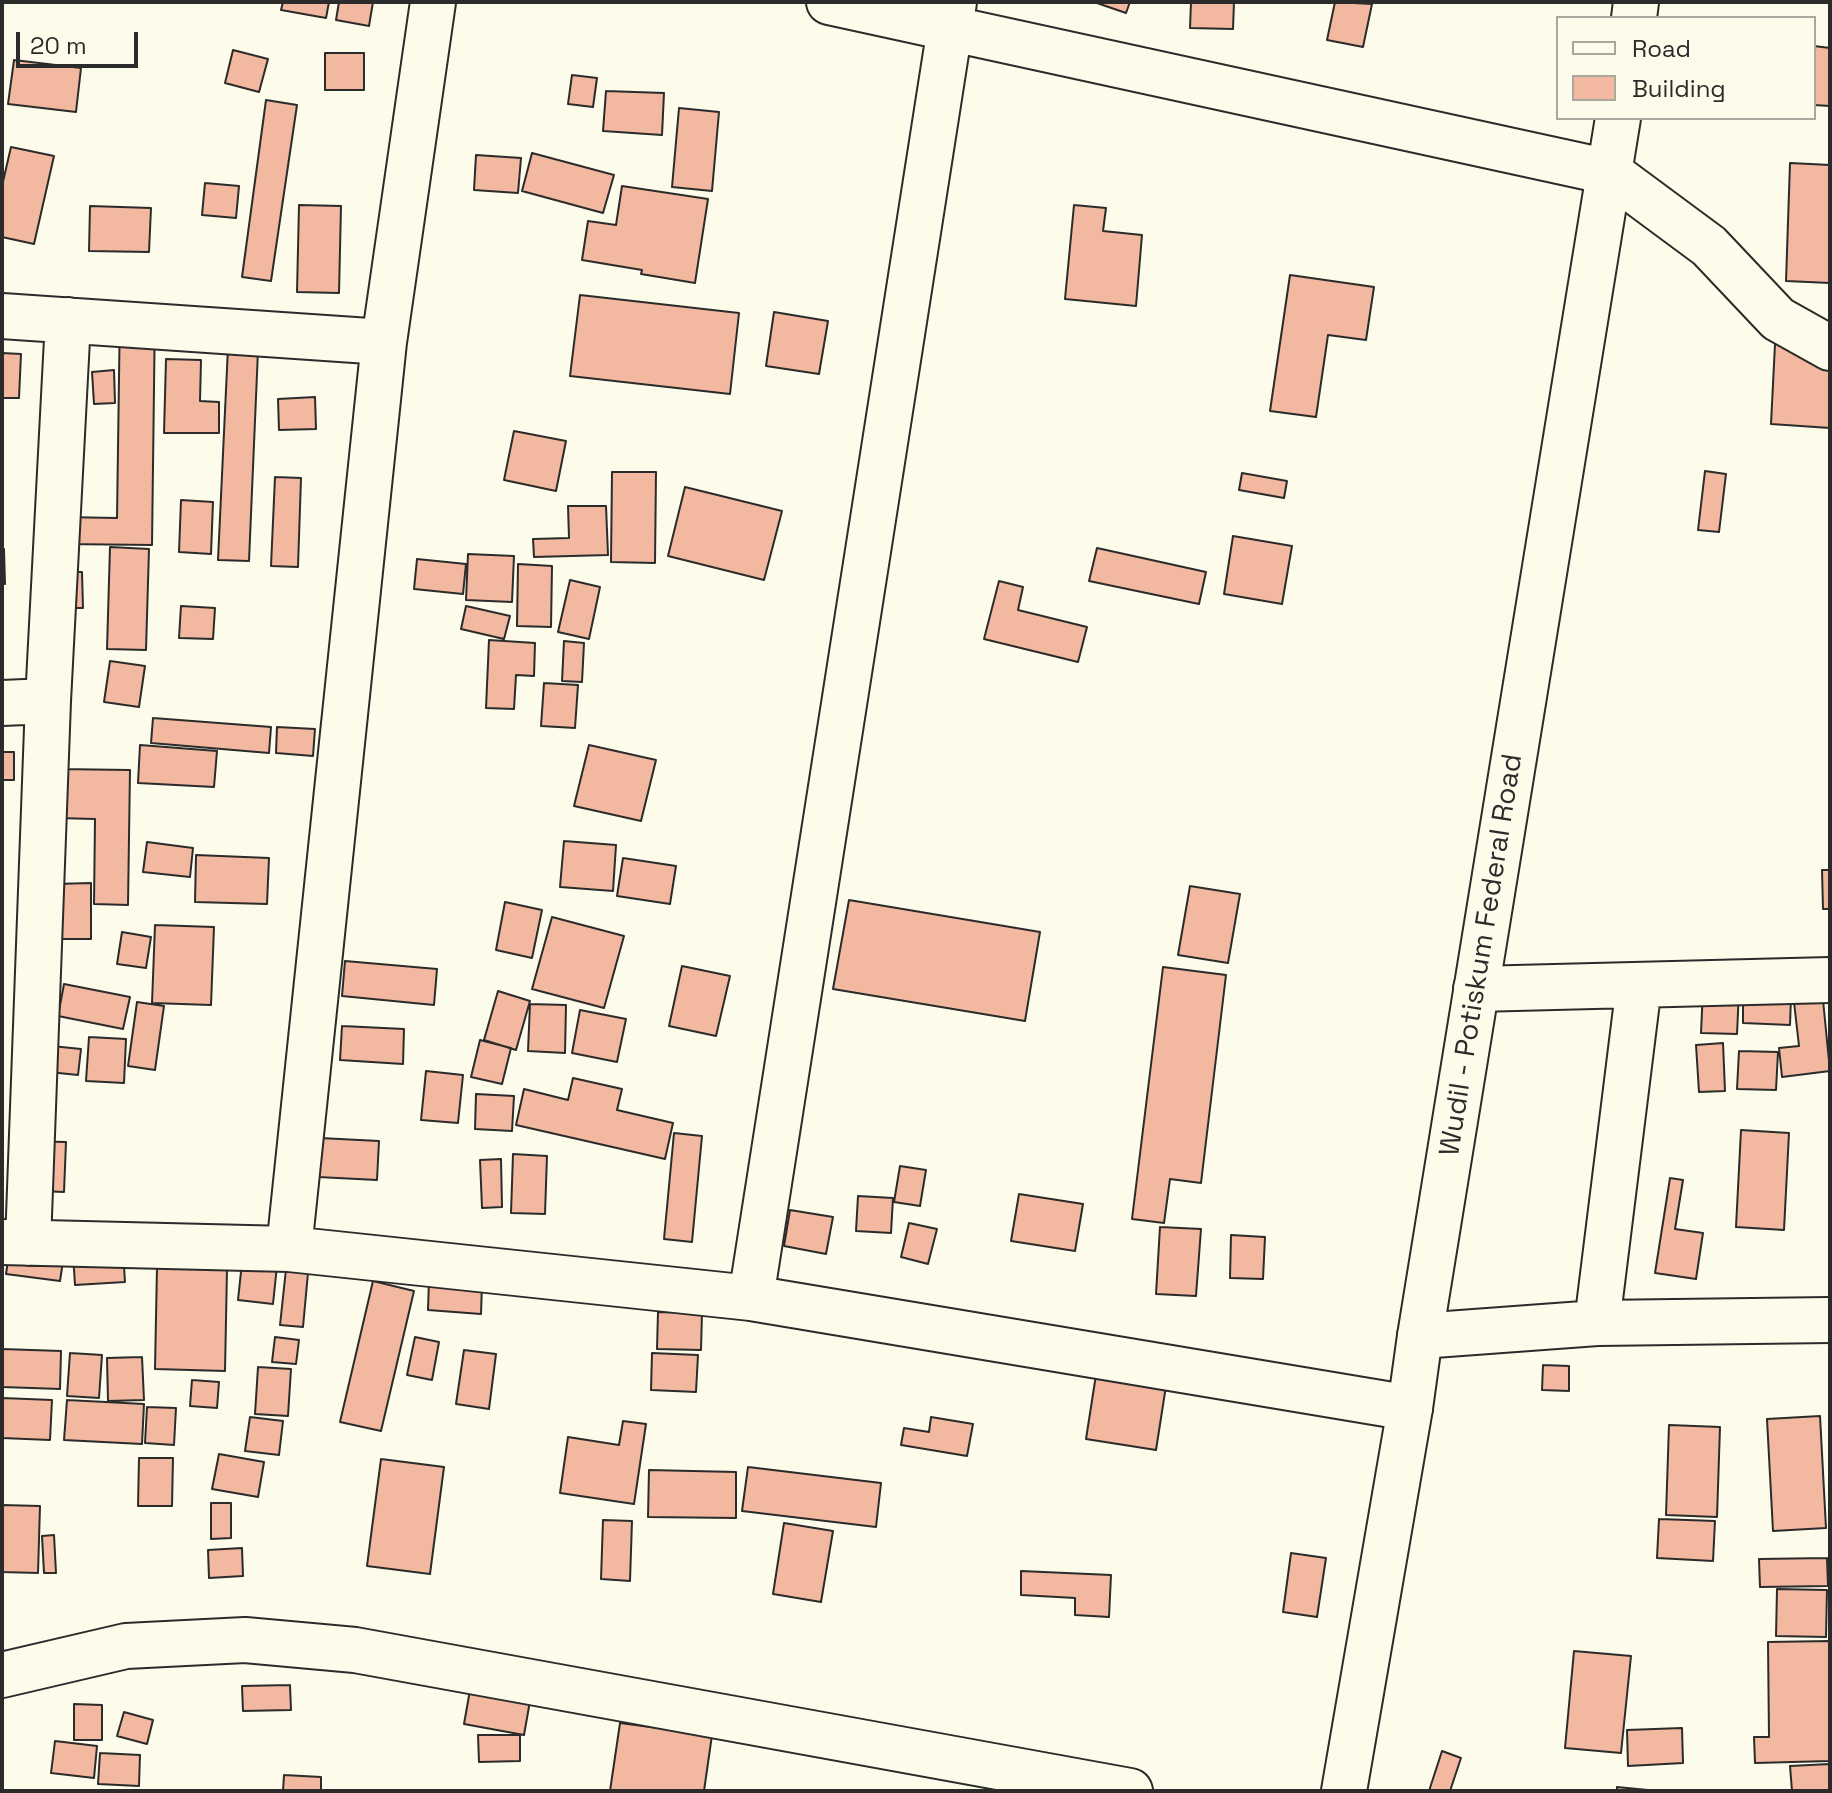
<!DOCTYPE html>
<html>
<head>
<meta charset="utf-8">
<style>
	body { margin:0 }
	#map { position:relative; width:1832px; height:1793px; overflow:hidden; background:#fdfbea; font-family:"Space Grotesk",sans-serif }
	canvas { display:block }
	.frame { position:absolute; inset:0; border:4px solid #2b2b2b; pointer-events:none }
	.legend { position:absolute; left:1556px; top:16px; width:260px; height:104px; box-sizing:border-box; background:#fdfbea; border:2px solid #a9a89e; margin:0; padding:10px 14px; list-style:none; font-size:24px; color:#2b2b2b }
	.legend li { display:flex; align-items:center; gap:16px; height:40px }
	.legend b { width:40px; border:2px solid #a9a89e }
	.scale { position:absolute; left:16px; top:32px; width:122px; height:36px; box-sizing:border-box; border:4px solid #2b2b2b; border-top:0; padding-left:10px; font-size:24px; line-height:28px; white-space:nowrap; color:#2b2b2b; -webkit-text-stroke:6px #fdfbea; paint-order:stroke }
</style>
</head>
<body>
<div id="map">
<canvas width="1832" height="1793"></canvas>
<div class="frame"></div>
<ul class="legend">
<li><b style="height:10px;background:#fdfbea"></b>Road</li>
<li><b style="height:22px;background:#f2b8a0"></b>Building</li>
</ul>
<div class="scale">20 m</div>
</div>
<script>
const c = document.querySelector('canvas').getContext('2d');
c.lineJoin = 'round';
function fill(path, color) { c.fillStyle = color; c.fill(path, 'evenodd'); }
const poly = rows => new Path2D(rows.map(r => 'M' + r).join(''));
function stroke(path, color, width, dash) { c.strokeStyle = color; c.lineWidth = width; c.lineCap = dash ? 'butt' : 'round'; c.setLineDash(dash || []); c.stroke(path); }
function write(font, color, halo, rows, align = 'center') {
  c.font = font + ' "Space Grotesk",sans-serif'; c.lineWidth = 6; c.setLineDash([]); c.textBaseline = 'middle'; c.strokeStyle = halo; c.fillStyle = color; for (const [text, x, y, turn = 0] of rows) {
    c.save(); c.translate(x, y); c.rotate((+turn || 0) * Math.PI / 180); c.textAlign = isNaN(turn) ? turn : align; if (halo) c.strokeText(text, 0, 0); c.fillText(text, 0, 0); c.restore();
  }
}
const building = poly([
	[283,2,329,2,326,18,281,10,283,2],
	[339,2,373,2,369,26,336,20,339,2],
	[1094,2,1130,2,1126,13,1094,2],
	[1191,2,1234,2,1233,29,1190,28,1191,2],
	[1335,2,1372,4,1363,47,1327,40,1335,2],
	[1814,46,1830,48,1830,106,1814,105,1814,46],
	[233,50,268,59,259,92,225,83,233,50],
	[325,53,364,53,364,90,325,90,325,53],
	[14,60,81,68,76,112,8,104,14,60],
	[572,75,597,78,593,107,568,104,572,75],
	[606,91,664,93,662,135,603,131,606,91],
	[266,100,297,105,271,281,242,277,266,100],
	[679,108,719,112,712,191,672,187,679,108],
	[11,147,54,156,34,244,2,237,2,186,11,147],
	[532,153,614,175,603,213,522,191,532,153],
	[476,155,521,158,518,193,474,190,476,155],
	[1790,163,1830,165,1830,283,1786,281,1790,163],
	[205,183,239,186,236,218,202,215,205,183],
	[622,186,708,199,695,283,641,274,642,270,582,260,588,221,616,225,622,186],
	[299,205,341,206,339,293,297,292,299,205],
	[1074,205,1106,208,1103,231,1142,235,1136,306,1065,299,1074,205],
	[90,206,151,208,149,252,89,251,90,206],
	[1290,275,1374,287,1366,340,1328,335,1316,417,1270,411,1290,275],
	[580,295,739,313,730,394,570,376,580,295],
	[120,308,155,309,152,545,63,544,64,517,117,518,120,308],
	[774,312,828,321,819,374,766,366,774,312],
	[1776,324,1830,328,1830,428,1771,424,1776,324],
	[229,326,259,327,249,561,218,560,229,326],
	[2,353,21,354,19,398,2,398,2,353],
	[166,359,201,360,200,401,219,402,219,433,164,433,166,359],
	[114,370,115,403,94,404,92,372,114,370],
	[315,397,316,429,279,430,278,399,315,397],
	[514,431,566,441,556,491,504,480,514,431],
	[1705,471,1726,474,1719,532,1698,530,1705,471],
	[612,472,656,472,655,563,611,562,612,472],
	[1242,473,1287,481,1284,498,1239,490,1242,473],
	[275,477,301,478,298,567,271,566,275,477],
	[685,487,782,511,764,580,668,556,685,487],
	[181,500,213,502,211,554,179,552,181,500],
	[568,506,606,506,608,555,534,557,533,539,569,538,568,506],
	[1233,536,1292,546,1282,604,1224,594,1233,536],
	[110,547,149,549,146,650,107,649,110,547],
	[1097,548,1206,572,1199,604,1089,581,1097,548],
	[2,549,4,549,5,584,2,584,2,549],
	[468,554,514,556,512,602,466,600,468,554],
	[417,559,466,564,463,594,414,589,417,559],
	[518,564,552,566,551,627,517,626,518,564],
	[57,572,82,572,83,608,58,608,57,572],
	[570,580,600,587,589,639,558,632,570,580],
	[999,581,1023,587,1018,610,1087,627,1078,662,984,639,999,581],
	[181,606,215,608,213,639,179,638,181,606],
	[466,606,510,616,504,639,461,629,466,606],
	[489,640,535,643,534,676,516,675,514,709,486,708,489,640],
	[564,641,584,643,582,682,562,681,564,641],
	[110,661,145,666,139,707,104,702,110,661],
	[544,683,578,685,575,728,541,726,544,683],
	[153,718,271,727,269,753,151,743,153,718],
	[277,727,315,729,313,756,276,753,277,727],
	[140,745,217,751,214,787,138,783,140,745],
	[589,745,656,760,641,821,574,806,589,745],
	[2,752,14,752,14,780,2,780,2,752],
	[58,769,130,770,128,905,94,904,95,819,56,818,58,769],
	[564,841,616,845,613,891,560,887,564,841],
	[147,842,193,848,190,877,143,872,147,842],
	[196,855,269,858,267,904,195,902,196,855],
	[623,858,676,866,670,904,617,896,623,858],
	[1822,870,1830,870,1830,909,1823,909,1822,870],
	[91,883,91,939,56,939,55,884,91,883],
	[1190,886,1240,894,1228,963,1178,955,1190,886],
	[849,900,1040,932,1025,1021,833,989,849,900],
	[505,902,542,910,532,958,496,950,505,902],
	[552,917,624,936,604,1008,532,989,552,917],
	[155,925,214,927,211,1005,152,1003,155,925],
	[122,932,151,937,146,968,117,964,122,932],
	[345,961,437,969,434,1005,342,996,345,961],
	[682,966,730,976,716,1036,669,1026,682,966],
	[1163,967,1226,975,1201,1183,1170,1179,1164,1223,1132,1219,1163,967],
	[64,984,130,997,123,1029,58,1016,64,984],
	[1703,989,1739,991,1737,1034,1701,1033,1703,989],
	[498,991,530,1001,516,1050,484,1040,498,991],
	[1743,996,1791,997,1790,1025,1743,1023,1743,996],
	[1823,1000,1830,1071,1782,1077,1779,1048,1799,1046,1794,1002,1823,1000],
	[137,1002,164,1006,155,1070,128,1066,137,1002],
	[530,1004,566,1005,565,1053,528,1051,530,1004],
	[580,1010,626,1019,617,1062,572,1053,580,1010],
	[342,1026,404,1029,403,1064,340,1060,342,1026],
	[89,1037,126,1039,124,1083,86,1081,89,1037],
	[480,1040,511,1048,502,1084,471,1077,480,1040],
	[1723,1043,1725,1091,1699,1092,1696,1045,1723,1043],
	[42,1045,81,1049,78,1075,39,1071,42,1045],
	[1739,1051,1778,1052,1776,1090,1737,1089,1739,1051],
	[426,1071,463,1075,458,1123,421,1120,426,1071],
	[573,1078,622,1089,617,1110,673,1123,665,1159,516,1125,524,1089,568,1100,573,1078],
	[476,1094,514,1096,512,1131,475,1129,476,1094],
	[1741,1130,1789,1133,1784,1230,1736,1227,1741,1130],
	[674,1133,702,1136,692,1242,664,1239,674,1133],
	[320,1138,379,1141,377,1180,318,1177,320,1138],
	[19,1141,66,1142,64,1192,17,1190,19,1141],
	[513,1154,547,1156,545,1214,511,1213,513,1154],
	[501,1159,502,1207,482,1208,480,1160,501,1159],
	[900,1166,926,1170,920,1206,894,1202,900,1166],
	[1670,1178,1683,1180,1675,1229,1703,1233,1696,1279,1655,1273,1670,1178],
	[1019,1194,1083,1204,1075,1251,1011,1241,1019,1194],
	[858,1196,893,1198,891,1233,856,1231,858,1196],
	[790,1210,833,1217,826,1254,784,1246,790,1210],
	[909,1223,937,1229,928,1264,901,1257,909,1223],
	[1160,1227,1201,1229,1196,1296,1156,1294,1160,1227],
	[12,1233,66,1241,60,1281,6,1274,12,1233],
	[1231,1235,1265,1237,1263,1279,1230,1278,1231,1235],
	[122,1236,125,1282,75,1285,72,1239,122,1236],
	[243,1253,278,1256,273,1304,238,1300,243,1253],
	[287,1260,309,1262,303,1327,280,1325,287,1260],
	[157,1267,227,1269,225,1371,155,1369,157,1267],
	[429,1279,482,1283,481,1314,428,1310,429,1279],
	[373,1281,414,1291,381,1431,340,1422,373,1281],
	[658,1312,702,1313,701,1350,657,1349,658,1312],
	[275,1337,299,1340,296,1364,272,1362,275,1337],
	[415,1337,439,1342,432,1380,407,1375,415,1337],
	[2,1349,61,1351,60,1389,2,1387,2,1349],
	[464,1350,496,1354,489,1409,456,1404,464,1350],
	[70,1353,102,1355,99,1398,67,1396,70,1353],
	[652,1353,698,1355,696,1392,651,1390,652,1353],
	[142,1357,144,1400,108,1401,107,1358,142,1357],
	[1098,1362,1168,1373,1156,1450,1086,1439,1098,1362],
	[1543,1365,1569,1366,1569,1391,1542,1390,1543,1365],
	[258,1367,291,1369,288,1416,255,1414,258,1367],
	[192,1380,219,1382,217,1408,190,1406,192,1380],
	[2,1398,52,1400,50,1440,2,1438,2,1398],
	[67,1400,144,1404,142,1444,64,1440,67,1400],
	[147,1407,176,1408,174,1445,145,1443,147,1407],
	[1820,1416,1826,1528,1773,1531,1767,1419,1820,1416],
	[250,1417,283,1421,279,1455,245,1451,250,1417],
	[931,1417,973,1424,967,1456,901,1445,904,1428,929,1432,931,1417],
	[623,1421,646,1424,634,1504,560,1493,568,1437,619,1445,623,1421],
	[1669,1425,1720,1427,1717,1517,1666,1515,1669,1425],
	[219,1454,264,1462,258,1497,212,1489,219,1454],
	[139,1458,173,1458,172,1506,138,1506,139,1458],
	[381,1459,444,1467,430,1574,367,1566,381,1459],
	[748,1467,881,1483,876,1527,742,1511,748,1467],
	[649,1470,736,1472,736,1518,648,1517,649,1470],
	[211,1503,231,1503,231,1538,211,1539,211,1503],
	[2,1505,40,1506,38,1573,2,1572,2,1505],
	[1659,1519,1715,1521,1713,1561,1657,1558,1659,1519],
	[603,1520,632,1521,630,1581,601,1579,603,1520],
	[784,1523,833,1531,821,1602,773,1594,784,1523],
	[54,1535,56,1573,44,1573,42,1536,54,1535],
	[242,1548,243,1576,209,1578,208,1550,242,1548],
	[1291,1553,1326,1558,1317,1617,1283,1612,1291,1553],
	[1827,1558,1828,1586,1760,1587,1759,1559,1827,1558],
	[1021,1571,1111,1575,1109,1617,1075,1615,1075,1598,1021,1595,1021,1571],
	[1777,1589,1827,1590,1826,1637,1776,1636,1777,1589],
	[1830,1641,1830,1761,1755,1763,1754,1737,1769,1737,1768,1642,1830,1641],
	[1574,1651,1631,1656,1621,1753,1565,1748,1574,1651],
	[290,1685,291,1710,243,1711,242,1686,290,1685],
	[470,1690,530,1701,524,1735,464,1724,470,1690],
	[74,1704,102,1705,102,1740,74,1740,74,1704],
	[124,1712,153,1720,147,1744,117,1736,124,1712],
	[620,1723,712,1735,704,1791,610,1791,620,1723],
	[1682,1728,1683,1763,1628,1766,1627,1730,1682,1728],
	[478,1735,520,1735,520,1761,479,1762,478,1735],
	[55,1741,97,1746,94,1778,51,1773,55,1741],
	[1442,1751,1461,1758,1450,1791,1429,1791,1442,1751],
	[100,1753,140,1755,139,1786,98,1784,100,1753],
	[1830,1764,1830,1790,1792,1791,1790,1766,1830,1764],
	[284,1775,321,1777,321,1791,283,1791,284,1775],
	[1617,1787,1658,1791,1617,1791,1617,1787]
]);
const minor = poly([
	[829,2,1609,172,1709,246,1778,319,1830,348],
	[2,316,384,342],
	[2,703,48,701],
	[1476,989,1830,980],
	[2,1242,289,1249,751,1298,1410,1408],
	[28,1243,48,701,68,320],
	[289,1249,384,342,433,2],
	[751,1298,954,2],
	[1597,1323,1639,985],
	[1420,1336,1597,1323,1830,1320],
	[2,1675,126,1646,245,1640,355,1650,1130,1791]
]);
const major = poly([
	[1634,18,1636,2],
	[1344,1791,1410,1408,1420,1336,1618,118]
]);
const streetNames = [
	["Wudil - Potiskum Federal Road",1482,955,-81]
];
fill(building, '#f2b8a0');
stroke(building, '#2b2b2b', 2);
stroke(minor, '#2b2b2b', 48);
stroke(major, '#2b2b2b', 48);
stroke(minor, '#fdfbea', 44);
stroke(major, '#fdfbea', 44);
write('28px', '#2b2b2b', '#fdfbea', streetNames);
</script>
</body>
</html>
